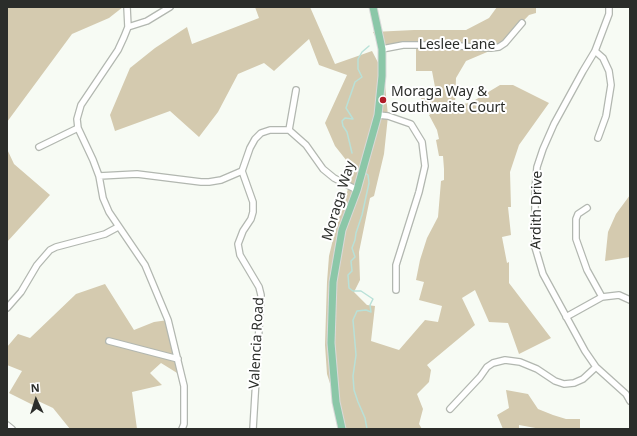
<!DOCTYPE html>
<html>
<head>
<meta charset="utf-8">
<style>
	body { margin:0 }
	#map { position:relative; width:637px; height:436px; overflow:hidden; background:#f7fbf4; font-family:"Noto Sans",sans-serif }
	canvas { display:block }
	.frame { position:absolute; inset:0; border:8px solid #2b2d2a; pointer-events:none }
	.north { position:absolute; left:16px; top:380px; width:40px; height:40px; -webkit-text-stroke:3px #fff; paint-order:stroke; rotate:356deg; font-size:11px; font-weight:700; line-height:16px; text-align:center; color:#2b2d2a }
	.north::after { content:''; display:block; margin:auto; width:14px; height:18px; background:#2b2d2a; clip-path:polygon(50% 0,100% 100%,50% 72%,0 100%) }
</style>
</head>
<body>
<div id="map">
<canvas width="637" height="436"></canvas>
<div class="frame"></div>
<div class="north">N</div>
</div>
<script>
const c = document.querySelector('canvas').getContext('2d');
c.lineJoin = 'round';
function fill(path, color) { c.fillStyle = color; c.fill(path, 'evenodd'); }
const poly = rows => new Path2D(rows.map(r => 'M' + r).join(''));
function stroke(path, color, width, dash) { c.strokeStyle = color; c.lineWidth = width; c.lineCap = dash ? 'butt' : 'round'; c.setLineDash(dash || []); c.stroke(path); }
function write(font, color, halo, rows, align = 'center') {
  c.font = font + ' "Noto Sans",sans-serif'; c.lineWidth = 4; c.setLineDash([]); c.textBaseline = 'middle'; c.strokeStyle = halo; c.fillStyle = color; for (const [text, x, y, turn = 0] of rows) {
    c.save(); c.translate(x, y); c.rotate((+turn || 0) * Math.PI / 180); c.textAlign = isNaN(turn) ? turn : align; if (halo) c.strokeText(text, 0, 0); c.fillText(text, 0, 0); c.restore();
  }
}
const green = poly([
	[7,7,123,7,109,18,72,34,7,122],
	[255,7,310,7,335,64,372,51,384,74,388,116,384,154,374,196,370,198,359,252,360,280,354,292,367,305,375,306,371,341,399,350,425,320,438,322,442,306,419,300,424,282,416,280,420,260,427,238,438,217,441,181,444,180,444,169,443,156,439,156,436,140,439,139,437,130,429,115,434,112,429,114,418,92,435,87,432,71,416,71,416,45,382,49,373,32,414,30,466,30,489,18,497,7,536,7,536,13,529,15,499,47,466,61,456,78,455,105,470,103,500,85,513,85,549,103,519,145,510,172,511,207,508,207,511,235,502,237,507,263,509,262,509,283,551,338,519,354,508,323,489,322,475,290,462,298,475,325,427,365,431,370,429,382,417,394,423,409,419,424,422,429,338,429,336,420,336,402,327,374,325,345,327,282,329,256,336,227,354,170,335,146,325,123,347,75,319,65,309,39,274,71,264,63,238,74,218,112,199,137,170,111,115,131,110,115,130,68,155,48,187,27,192,44,259,18],
	[7,149,14,164,50,195,7,242],
	[630,195,630,257,605,261,608,232,616,214],
	[105,284,134,330,154,322,168,320,182,376,161,363,150,373,162,385,132,392,137,429,70,429,53,408,36,400,33,405,9,393,22,371,7,365,7,347,18,334,30,338,76,294],
	[506,390,528,394,538,409,553,415,566,419,580,419,580,429,541,429,519,425,519,429,503,429,497,415,509,408]
]);
const stream = poly([
	[352,153,347,132,343,126,342,121,345,118,353,119,346,108,355,82,362,77,358,69,358,59,362,52,369,46],
	[365,173,368,175,369,183,362,215,356,233,355,240,352,248,355,257,351,261,352,271,348,275,349,288,353,291,361,291,373,299,370,305,371,312,366,310,357,311,353,320,356,355,353,376,354,390,358,402,365,418,367,429]
]);
const minor = poly([
	[127,7,128,27,124,37,118,50,81,105,77,119,78,128,93,160,99,176,103,198,109,212,145,265,168,320,184,386,184,424,182,429],
	[609,7,609,14,595,51,583,71,554,124,543,149,537,167,535,190,535,247,543,274,585,351,596,367,626,394,630,401],
	[128,27,147,21,170,7],
	[382,49,403,45,443,45,491,48,499,47,505,43,522,23],
	[595,51,603,58,609,71,611,85,606,116,598,138],
	[378,115,388,116,411,124,422,142,425,166,419,192,396,265,396,290],
	[289,130,296,90],
	[39,147,78,128],
	[242,171,253,202,253,212,251,219,243,231,238,244,240,255,259,287,261,295,253,429],
	[99,176,137,174,201,182,209,182,221,180,242,171,250,148,255,139,261,133,270,130,289,130,306,145,323,169,334,178,357,190],
	[587,208,578,214,576,219,576,239,587,270,602,297],
	[7,308,21,292,37,265,50,250,56,247,105,234,118,227],
	[566,317,602,297,619,295,630,300],
	[109,341,178,359],
	[450,409,480,377,487,367,493,363,505,360,520,362,537,369,555,381,564,384,574,383,583,379,596,367],
	[7,425,12,429]
]);
const major = poly([
	[342,429,336,402,331,343,333,282,342,230,357,190,378,115,382,76,382,49,373,7]
]);
const markers = [
	[383,100,4,"#af1c27"]
];
const streetNames = [
	["Leslee Lane",457,45],
	["Moraga Way",339,201,-73],
	["Ardith Drive",537,210,-89],
	["Valencia Road",257,343,-87]
];
const poiNames = [
	["Moraga Way &",391,92],
	["Southwaite Court",391,108]
];
fill(green, '#d4caaf');
stroke(stream, '#b9e1d8', 1.5);
stroke(minor, '#b2b7b0', 8);
stroke(major, '#d9d9d9', 9);
stroke(minor, '#fff', 5.5);
stroke(major, '#8bc7a8', 7);
for (const [x, y, r, color] of markers) { const dot = new Path2D(); dot.arc(x, y, r, 0, 2 * Math.PI); c.fillStyle = color; c.fill(dot); stroke(dot, '#fff', 1.5); }
write('14px', '#2b2d2a', '#fff', streetNames);
write('14px', '#2b2d2a', '#fff', poiNames, 'left');
</script>
</body>
</html>
